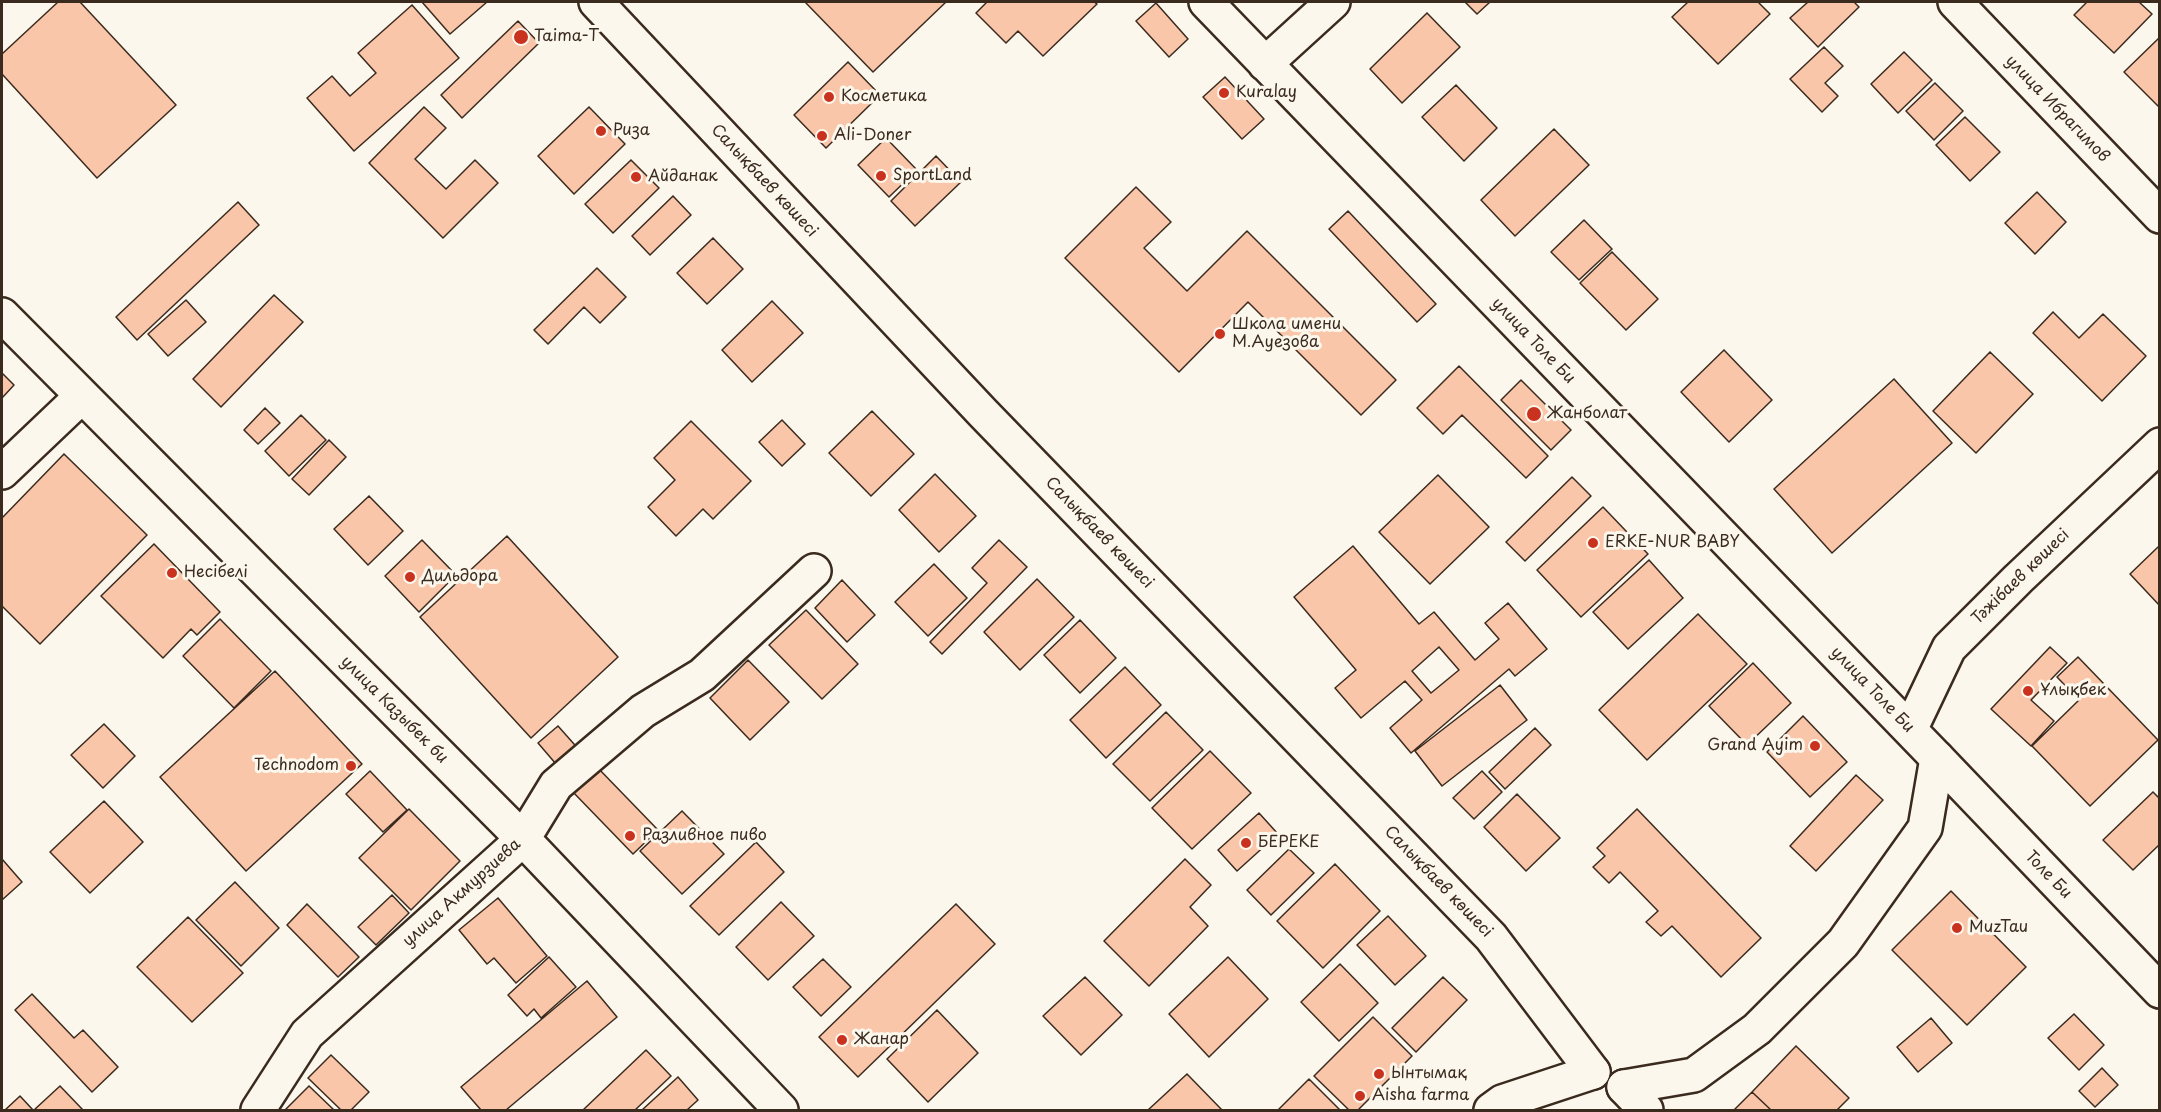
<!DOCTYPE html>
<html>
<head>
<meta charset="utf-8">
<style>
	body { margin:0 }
	#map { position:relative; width:2161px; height:1112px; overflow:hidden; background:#fbf7ec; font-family:"Playpen Sans",sans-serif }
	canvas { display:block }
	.frame { position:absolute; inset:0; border:3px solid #3b2a1e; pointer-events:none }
</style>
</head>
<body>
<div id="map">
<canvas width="2161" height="1112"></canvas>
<div class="frame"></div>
</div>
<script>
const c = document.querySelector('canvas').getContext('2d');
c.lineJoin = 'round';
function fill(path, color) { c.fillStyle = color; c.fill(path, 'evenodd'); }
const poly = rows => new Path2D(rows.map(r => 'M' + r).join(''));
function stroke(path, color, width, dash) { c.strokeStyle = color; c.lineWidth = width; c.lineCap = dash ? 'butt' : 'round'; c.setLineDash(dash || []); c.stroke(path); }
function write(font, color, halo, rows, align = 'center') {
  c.font = font + ' "Playpen Sans",sans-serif'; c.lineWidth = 6; c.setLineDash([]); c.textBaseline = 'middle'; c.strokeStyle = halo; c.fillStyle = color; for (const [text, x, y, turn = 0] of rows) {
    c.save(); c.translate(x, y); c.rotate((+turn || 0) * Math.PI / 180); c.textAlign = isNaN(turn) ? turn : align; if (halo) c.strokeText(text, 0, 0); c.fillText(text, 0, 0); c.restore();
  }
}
const building = poly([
	[58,2,80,2,176,105,97,178,2,74,2,54,58,2],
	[422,2,487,2,450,34,422,2],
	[805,2,946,2,873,72,805,2],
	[987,2,1094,2,1097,4,1043,56,1018,31,1006,43,976,13,987,2],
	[1465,2,1490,2,1477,14,1465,2],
	[1688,2,1758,2,1770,14,1718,64,1672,17,1688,2],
	[1808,2,1854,2,1859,7,1818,47,1790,18,1808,2],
	[2087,2,2139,2,2152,14,2114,53,2074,15,2087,2],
	[1156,3,1188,39,1169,57,1136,21,1156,3],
	[412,5,459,58,354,151,307,98,332,76,350,96,376,73,358,53,412,5],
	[1427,13,1460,47,1402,103,1370,69,1427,13],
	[518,21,539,43,462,118,441,95,518,21],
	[2160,37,2160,108,2124,72,2160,37],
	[1824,47,1843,66,1825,83,1838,96,1822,112,1790,79,1824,47],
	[1904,52,1932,80,1898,113,1871,84,1904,52],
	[848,62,880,95,826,148,794,115,848,62],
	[1225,77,1264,119,1242,139,1203,97,1225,77],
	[1935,83,1963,111,1934,140,1906,111,1935,83],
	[1456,85,1497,128,1464,161,1422,117,1456,85],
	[424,107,446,128,415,159,446,189,475,160,498,183,443,238,369,163,424,107],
	[589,107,625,144,574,194,538,156,589,107],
	[1965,117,2000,152,1970,181,1936,145,1965,117],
	[1554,129,1589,165,1515,236,1481,200,1554,129],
	[886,138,917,170,889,197,858,165,886,138],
	[936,156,961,182,915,226,891,201,936,156],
	[631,160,659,188,613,233,585,204,631,160],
	[1136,187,1171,222,1144,248,1187,291,1247,231,1396,380,1361,415,1248,302,1179,372,1065,258,1136,187],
	[2037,192,2066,222,2035,254,2005,223,2037,192],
	[673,196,691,215,650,255,632,236,673,196],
	[238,202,259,225,137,340,116,317,238,202],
	[1348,211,1436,304,1417,322,1329,229,1348,211],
	[1584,220,1612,249,1579,280,1551,252,1584,220],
	[713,238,743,269,707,304,677,273,713,238],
	[1612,252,1658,299,1626,330,1580,283,1612,252],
	[597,268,626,297,600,323,584,307,548,344,534,330,597,268],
	[274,295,303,322,221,407,193,379,274,295],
	[186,300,206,322,168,356,148,334,186,300],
	[772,301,803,333,752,382,722,350,772,301],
	[2053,312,2079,338,2103,314,2146,356,2102,401,2033,333,2053,312],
	[1724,350,1772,400,1729,442,1681,392,1724,350],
	[1990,352,2033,394,1976,453,1933,411,1990,352],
	[1459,366,1548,456,1526,478,1462,415,1443,434,1417,408,1459,366],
	[2,373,14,385,2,398,2,373],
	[1894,379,1952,443,1832,553,1774,489,1894,379],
	[1521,380,1571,430,1551,450,1501,400,1521,380],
	[265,408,280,423,258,444,244,430,265,408],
	[872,411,914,454,871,496,829,453,872,411],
	[301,415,326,440,289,476,265,451,301,415],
	[782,420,805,444,782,466,759,442,782,420],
	[691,421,751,481,713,519,703,509,676,536,648,507,675,480,654,458,691,421],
	[329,440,346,457,309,495,292,479,329,440],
	[64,454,147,535,40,644,2,606,2,518,64,454],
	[935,474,976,516,939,552,899,510,935,474],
	[1438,475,1489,527,1430,584,1379,532,1438,475],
	[1572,477,1591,496,1525,561,1506,542,1572,477],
	[369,496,403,531,368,565,334,529,369,496],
	[1603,507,1648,554,1581,617,1537,570,1603,507],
	[507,536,618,657,531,738,420,617,507,536],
	[422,540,456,575,419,612,385,576,422,540],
	[999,540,1027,567,942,654,930,642,987,583,972,568,999,540],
	[154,544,220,612,197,635,191,629,163,658,101,596,154,544],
	[1353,546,1419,624,1434,612,1475,660,1499,639,1485,623,1508,603,1547,649,1515,676,1509,669,1411,753,1390,728,1422,700,1405,681,1361,718,1335,688,1356,670,1294,597,1353,546],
	[1439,647,1459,670,1431,693,1412,671,1439,647],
	[2158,547,2160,548,2160,606,2130,574,2158,547],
	[1649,560,1683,598,1628,649,1593,612,1649,560],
	[934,564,967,598,928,636,895,602,934,564],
	[1037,579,1074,617,1020,670,984,632,1037,579],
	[842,580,875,615,847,642,815,608,842,580],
	[806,610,858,664,822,699,769,645,806,610],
	[1698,614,1747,664,1647,760,1599,710,1698,614],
	[220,619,271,671,234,708,183,656,220,619],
	[1080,620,1116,658,1080,693,1044,655,1080,620],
	[2050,647,2067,663,2031,700,2054,721,2031,746,1991,709,2050,647],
	[2078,657,2158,740,2090,806,2032,746,2079,700,2057,677,2078,657],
	[748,660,789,702,750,740,710,698,748,660],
	[1753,663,1791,703,1747,745,1709,706,1753,663],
	[1125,667,1161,705,1106,758,1070,720,1125,667],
	[275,671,362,764,246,871,160,777,275,671],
	[1500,685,1527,720,1442,786,1415,751,1500,685],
	[1166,712,1203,750,1150,801,1113,764,1166,712],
	[1803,716,1847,762,1810,797,1767,752,1803,716],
	[104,724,135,756,103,788,71,755,104,724],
	[558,726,582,753,562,771,538,743,558,726],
	[1535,728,1551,745,1505,789,1489,772,1535,728],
	[1210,751,1251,793,1192,849,1152,808,1210,751],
	[596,766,658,830,633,854,571,790,596,766],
	[370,771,407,810,383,832,346,794,370,771],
	[1482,771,1502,792,1474,819,1453,798,1482,771],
	[1856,775,1883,800,1816,871,1790,846,1856,775],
	[2153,792,2160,799,2160,844,2133,870,2103,840,2153,792],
	[1517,794,1560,838,1526,871,1484,827,1517,794],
	[104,801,143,842,90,893,50,852,104,801],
	[409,809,460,861,411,910,359,858,409,809],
	[1637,809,1761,938,1721,977,1672,926,1661,936,1646,922,1658,911,1620,872,1609,883,1593,867,1605,856,1597,848,1637,809],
	[682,811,724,854,682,894,640,851,682,811],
	[1259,813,1278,834,1237,871,1218,850,1259,813],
	[756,842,784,872,719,935,690,906,756,842],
	[1289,849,1314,873,1271,915,1247,890,1289,849],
	[2,859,22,882,2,900,2,859],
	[1185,859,1211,885,1190,907,1208,926,1149,986,1104,941,1185,859],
	[1335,864,1380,911,1323,968,1277,921,1335,864],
	[235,882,279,928,241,966,196,920,235,882],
	[1951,891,2026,967,1967,1025,1892,950,1951,891],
	[392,895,409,913,376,945,358,927,392,895],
	[498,898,547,956,516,983,494,958,487,964,459,930,498,898],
	[781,902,814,936,768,980,736,947,781,902],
	[307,904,359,957,338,977,287,925,307,904],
	[956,904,995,944,858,1077,819,1037,956,904],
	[1388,916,1426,956,1395,985,1357,945,1388,916],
	[188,917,243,973,192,1022,137,967,188,917],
	[549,957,576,987,541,1018,534,1009,527,1016,508,995,549,957],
	[1228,957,1268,999,1209,1057,1169,1014,1228,957],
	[823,959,851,987,821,1016,793,987,823,959],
	[1340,964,1378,1003,1339,1041,1301,1002,1340,964],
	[1085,977,1122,1015,1081,1055,1043,1016,1085,977],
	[1443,977,1467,1000,1416,1052,1392,1028,1443,977],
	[587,981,617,1017,506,1110,481,1110,461,1087,587,981],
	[32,994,74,1038,83,1030,118,1067,92,1092,15,1010,32,994],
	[937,1010,978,1053,928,1102,887,1059,937,1010],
	[2074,1014,2104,1045,2079,1070,2048,1038,2074,1014],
	[1373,1017,1412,1056,1358,1110,1349,1110,1314,1076,1373,1017],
	[1931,1018,1952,1043,1918,1072,1897,1047,1931,1018],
	[1796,1046,1849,1098,1837,1110,1771,1110,1752,1092,1796,1046],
	[646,1050,671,1076,635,1110,583,1110,646,1050],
	[331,1055,369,1092,351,1110,341,1110,308,1078,331,1055],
	[2102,1068,2118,1085,2095,1107,2079,1091,2102,1068],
	[1187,1074,1222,1110,1148,1110,1187,1074],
	[678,1077,698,1100,687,1110,642,1110,678,1077],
	[1309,1079,1340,1110,1278,1110,1309,1079],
	[60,1086,83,1110,34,1110,60,1086],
	[309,1086,334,1110,285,1110,309,1086],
	[1752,1092,1771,1110,1734,1110,1752,1092],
	[20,1096,33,1110,5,1110,20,1096]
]);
const minor = poly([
	[596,2,983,413,1491,937,1593,1072],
	[1206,2,1937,758],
	[1955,2,2160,216],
	[1265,64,1333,2],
	[2,315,523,839,781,1110],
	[2,472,82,396],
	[1910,730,1949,648,2018,579,2160,445],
	[1624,1087,1646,1110],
	[258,1110,307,1034,523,839,556,785,643,711,702,675,814,571]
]);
const secondary = poly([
	[1937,758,2160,991],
	[1624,1087,1694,1075,1757,1029,1843,943,1925,828,1937,758],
	[1491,1110,1502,1102,1593,1072]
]);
const markers = [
	[521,37,8,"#c8321e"],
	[1224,93,6,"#c8321e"],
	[829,97,6,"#c8321e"],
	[601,131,6,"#c8321e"],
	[822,136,6,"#c8321e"],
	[881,176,6,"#c8321e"],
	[636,177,6,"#c8321e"],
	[1220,334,6,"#c8321e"],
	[1534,414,8,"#c8321e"],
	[1593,543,6,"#c8321e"],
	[172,573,6,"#c8321e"],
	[410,577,6,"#c8321e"],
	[2028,691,6,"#c8321e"],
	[1815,746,6,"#c8321e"],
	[351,766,6,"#c8321e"],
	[630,836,6,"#c8321e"],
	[1246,843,6,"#c8321e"],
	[1957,928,6,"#c8321e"],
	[842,1040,6,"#c8321e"],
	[1379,1074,6,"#c8321e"],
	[1360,1096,6,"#c8321e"]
];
const poiNames = [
	["Taima-T",534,37],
	["Kuralay",1236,93],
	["Косметика",841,97],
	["Риза",613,131],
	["Ali-Doner",834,136],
	["SportLand",893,176],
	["Айданак",648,177],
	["Школа имени",1232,325],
	["М.Ауезова",1232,343],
	["Жанболат",1547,414],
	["ERKE-NUR BABY",1605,543],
	["Несібелі",184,573],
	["Дильдора",422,577],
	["Ұлықбек",2040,691],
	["Grand Ayim",1803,746,"right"],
	["Technodom",339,766,"right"],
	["Разливное пиво",642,836],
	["БЕРЕКЕ",1258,843],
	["MuzTau",1969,928],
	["Жанар",854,1040],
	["Ынтымақ",1391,1074],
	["Aisha farma",1372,1096]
];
const streetNames = [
	["улица Ибрагимов",2057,109,46],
	["Салықбаев көшесі",764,181,47],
	["улица Толе Би",1533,341,46],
	["Салықбаев көшесі",1099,533,46],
	["Тәжібаев көшесі",2021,577,-44],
	["улица Толе Би",1872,690,46],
	["улица Казыбек би",394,710,45],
	["Толе Би",2048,875,46],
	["Салықбаев көшесі",1438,882,46],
	["улица Акмурзиева",462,893,-42]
];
fill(building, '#fac6aa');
stroke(building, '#3b2a1e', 1.5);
stroke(minor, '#3b2a1e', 38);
stroke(secondary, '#3b2a1e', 38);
stroke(minor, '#fbf7ec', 33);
stroke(secondary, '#fbf7ec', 33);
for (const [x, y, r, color] of markers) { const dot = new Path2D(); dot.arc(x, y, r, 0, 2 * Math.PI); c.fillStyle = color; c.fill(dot); stroke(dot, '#fbf7ec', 2); }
write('16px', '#3b2a1e', '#fbf7ec', poiNames, 'left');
write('16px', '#3b2a1e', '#fbf7ec', streetNames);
</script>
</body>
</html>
